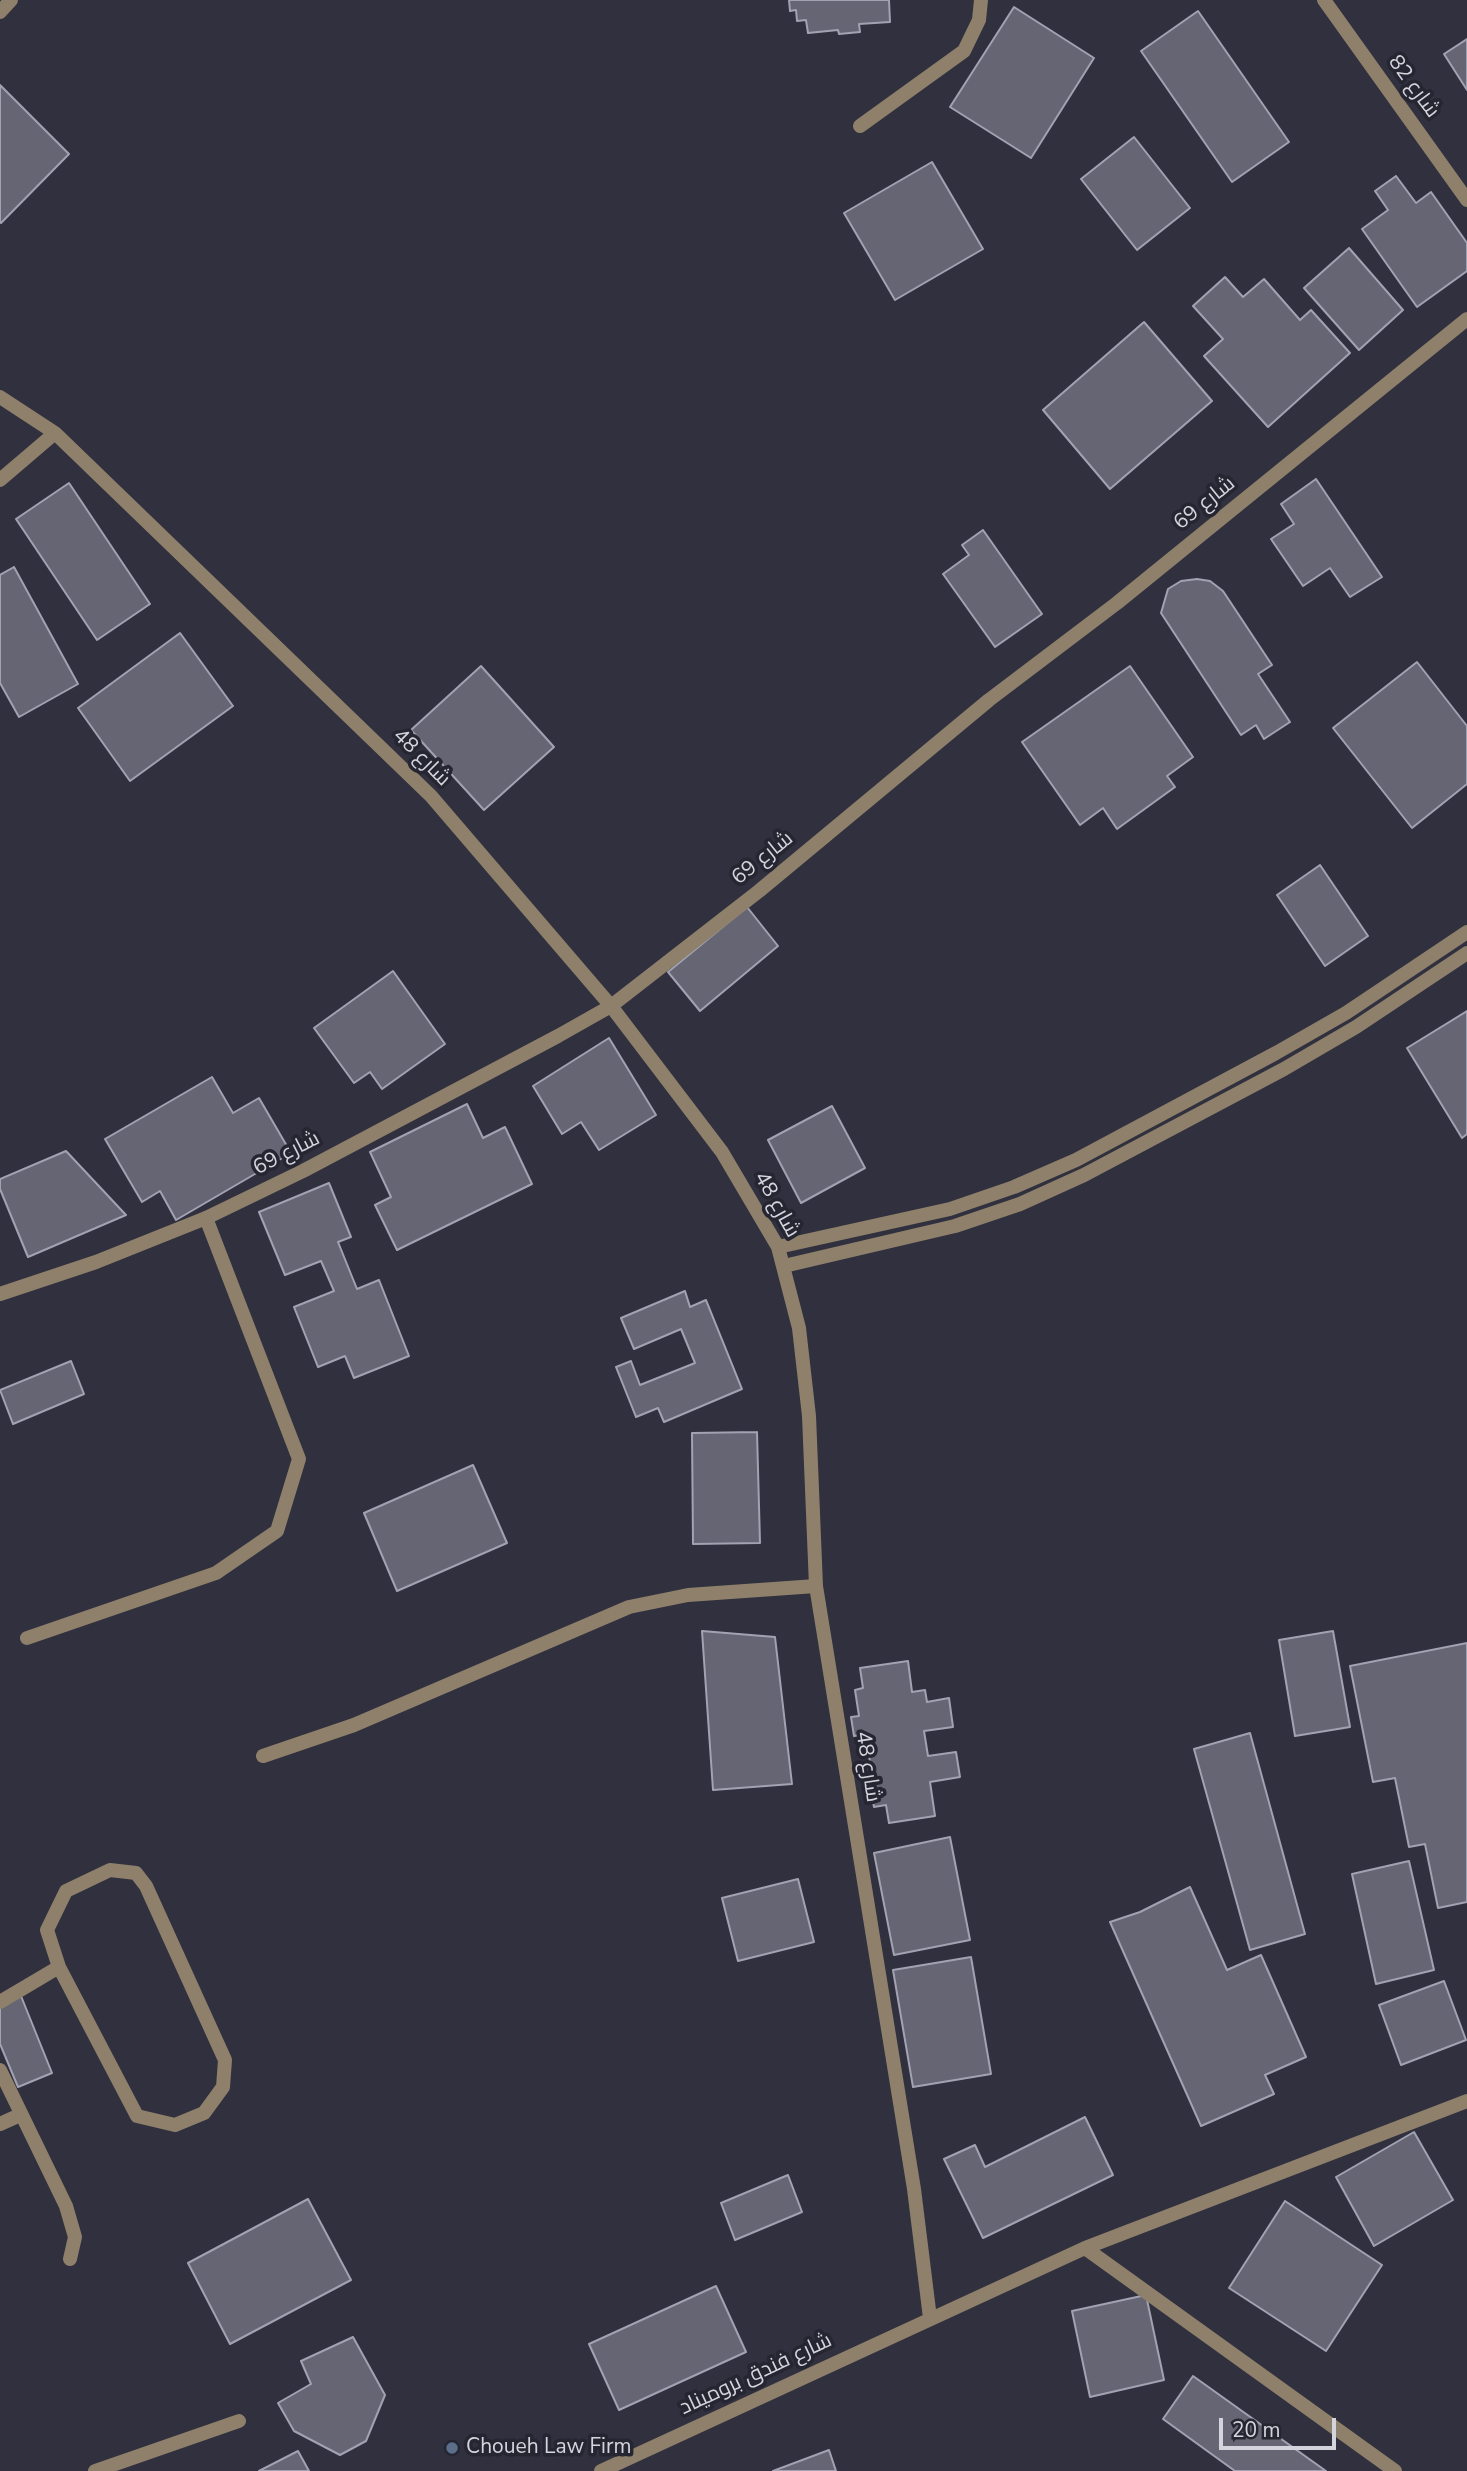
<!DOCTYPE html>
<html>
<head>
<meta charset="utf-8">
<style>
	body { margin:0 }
	#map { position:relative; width:1467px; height:2471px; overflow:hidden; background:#30303e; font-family:"Nunito Sans",sans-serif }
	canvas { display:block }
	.scale { position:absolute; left:1219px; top:2418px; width:117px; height:32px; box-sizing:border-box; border:4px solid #d4d4dd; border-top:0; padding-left:9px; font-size:21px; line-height:24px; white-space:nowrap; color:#d4d4dd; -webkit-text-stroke:5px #262633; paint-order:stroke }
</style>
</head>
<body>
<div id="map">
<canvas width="1467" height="2471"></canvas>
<div class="scale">20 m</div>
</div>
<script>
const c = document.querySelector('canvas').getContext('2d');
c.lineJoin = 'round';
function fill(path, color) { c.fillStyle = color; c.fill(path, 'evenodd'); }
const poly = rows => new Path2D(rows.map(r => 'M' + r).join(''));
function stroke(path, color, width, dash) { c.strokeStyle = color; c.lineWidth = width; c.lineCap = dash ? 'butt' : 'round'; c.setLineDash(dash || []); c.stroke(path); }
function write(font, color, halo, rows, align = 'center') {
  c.font = font + ' "Nunito Sans",Cairo,sans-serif'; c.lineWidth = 7; c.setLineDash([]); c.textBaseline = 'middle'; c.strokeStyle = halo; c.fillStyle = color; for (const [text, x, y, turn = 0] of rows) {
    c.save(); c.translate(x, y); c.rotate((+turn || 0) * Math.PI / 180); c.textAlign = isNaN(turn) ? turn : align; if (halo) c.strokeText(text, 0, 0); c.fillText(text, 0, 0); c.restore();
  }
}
const building = poly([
	[789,0,889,0,890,22,859,24,860,32,839,34,838,30,808,33,806,20,797,21,796,10,790,11,789,0],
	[1014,7,1094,58,1031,158,950,107,1014,7],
	[1198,11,1289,142,1232,182,1141,51,1198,11],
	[1467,39,1467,90,1444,54,1467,39],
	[0,85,69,154,1,223,0,222,0,85],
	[1134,137,1190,208,1137,250,1081,179,1134,137],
	[932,162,983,249,895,300,844,213,932,162],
	[1396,176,1416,203,1431,192,1467,243,1467,271,1417,307,1362,229,1388,210,1375,191,1396,176],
	[1349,248,1403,310,1359,350,1304,288,1349,248],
	[1225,277,1243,297,1264,279,1300,320,1311,310,1350,353,1268,427,1204,356,1223,339,1193,306,1225,277],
	[1144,322,1212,401,1110,489,1043,410,1144,322],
	[1316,479,1382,577,1350,597,1330,568,1303,586,1271,539,1294,524,1281,504,1316,479],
	[69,483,150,604,97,640,16,519,69,483],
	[983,530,1042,614,995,647,943,574,969,555,962,545,983,530],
	[14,567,78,684,19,717,0,683,0,575,14,567],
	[1197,579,1210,581,1223,591,1272,665,1258,674,1290,722,1264,739,1256,725,1241,735,1161,613,1168,589,1181,581,1197,579],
	[180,633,233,706,130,781,78,708,180,633],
	[1417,662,1467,726,1467,784,1412,828,1333,728,1417,662],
	[481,666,554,747,484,810,411,730,481,666],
	[1130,666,1193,757,1167,776,1175,787,1117,829,1103,808,1080,825,1022,742,1130,666],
	[1320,865,1368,936,1325,966,1277,895,1320,865],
	[747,907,778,946,700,1011,668,972,747,907],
	[393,971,445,1044,382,1089,370,1072,354,1083,314,1028,393,971],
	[1467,1011,1467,1134,1462,1138,1407,1048,1467,1011],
	[609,1038,656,1115,599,1150,581,1122,562,1134,533,1086,609,1038],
	[212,1077,233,1113,259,1098,291,1153,176,1220,160,1191,142,1202,105,1139,212,1077],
	[467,1104,483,1138,505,1127,532,1184,397,1250,375,1205,391,1197,370,1152,467,1104],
	[832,1106,865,1168,801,1203,768,1140,832,1106],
	[66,1151,126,1215,28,1257,0,1189,0,1179,66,1151],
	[329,1183,351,1237,338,1242,357,1289,379,1280,409,1356,354,1378,345,1356,318,1367,294,1307,334,1291,321,1261,285,1275,259,1212,329,1183],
	[685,1291,690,1307,706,1300,742,1389,664,1422,658,1408,636,1417,616,1367,631,1361,640,1385,695,1363,681,1329,634,1349,621,1318,685,1291],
	[71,1361,84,1394,13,1424,0,1390,71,1361],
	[757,1432,760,1543,693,1544,692,1433,757,1432],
	[473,1465,507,1543,397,1591,364,1513,473,1465],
	[702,1631,775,1637,792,1784,713,1790,702,1631],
	[1333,1631,1350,1727,1295,1736,1279,1640,1333,1631],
	[1467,1643,1467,1902,1438,1908,1425,1844,1409,1847,1395,1778,1373,1782,1350,1666,1467,1643],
	[908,1661,912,1692,925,1690,927,1702,949,1698,953,1727,924,1731,928,1756,956,1752,960,1777,930,1782,935,1816,889,1823,886,1805,874,1807,870,1787,863,1788,860,1764,870,1762,866,1734,854,1736,851,1717,859,1716,855,1690,863,1688,860,1668,908,1661],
	[1250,1733,1305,1934,1250,1950,1194,1749,1250,1733],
	[950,1837,970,1940,894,1955,874,1853,950,1837],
	[1409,1861,1434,1970,1376,1984,1352,1874,1409,1861],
	[798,1879,814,1942,738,1961,722,1898,798,1879],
	[1190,1887,1227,1970,1261,1955,1306,2057,1265,2075,1274,2094,1201,2126,1110,1922,1140,1912,1190,1887],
	[971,1957,991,2074,913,2087,893,1970,971,1957],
	[1444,1981,1466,2040,1401,2065,1379,2005,1444,1981],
	[21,1996,52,2073,18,2087,0,2044,0,2005,21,1996],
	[1085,2117,1113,2175,983,2238,944,2159,975,2145,985,2167,1085,2117],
	[1414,2132,1453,2200,1374,2246,1336,2177,1414,2132],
	[788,2175,802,2212,735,2240,721,2203,788,2175],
	[308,2199,351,2280,230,2344,188,2263,308,2199],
	[1285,2201,1382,2265,1326,2351,1229,2288,1285,2201],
	[716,2286,746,2352,619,2410,589,2344,716,2286],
	[1146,2295,1164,2380,1090,2397,1072,2311,1146,2295],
	[353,2337,385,2395,366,2441,340,2455,294,2431,278,2403,311,2384,301,2361,353,2337],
	[1193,2376,1326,2471,1235,2471,1163,2419,1193,2376],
	[829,2450,836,2471,773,2471,829,2450],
	[298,2451,309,2471,259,2471,298,2451]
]);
const service = poly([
	[27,1638,216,1573,277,1531,299,1459,206,1218],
	[110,1870,136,1873,146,1886,225,2060,223,2087,204,2113,175,2125,137,2116,59,1967,47,1930,66,1891,110,1870],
	[0,2002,59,1967],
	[0,2070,66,2206,75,2237,70,2259],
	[0,2124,20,2115],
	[95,2471,239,2421]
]);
const minor = poly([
	[1324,0,1467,200],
	[0,12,11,0],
	[860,126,964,51,979,20,981,0],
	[0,397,55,433,431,796,611,1006,722,1152,778,1247,799,1328,809,1416,816,1586,914,2189,930,2318],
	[0,480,55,433],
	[778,1247,950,1209,1014,1187,1076,1160,1276,1053,1346,1013,1467,932],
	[784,1266,955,1226,1020,1204,1084,1175,1284,1069,1356,1027,1467,953],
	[0,1294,96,1262,206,1218,303,1171,558,1036,611,1006,759,891,989,700,1117,603,1467,319],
	[263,1756,354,1725,629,1607,688,1595,816,1586],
	[1085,2248,1395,2471],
	[601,2471,1085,2248,1467,2101]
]);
const markers = [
	[452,2448,7,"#5c6f8a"]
];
const streetNames = [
	["شارع 82",1413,87,54],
	["شارع 69",1205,504,-39],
	["شارع 48",421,758,45],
	["شارع 69",763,859,-39],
	["شارع 69",287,1154,-27],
	["شارع 48",776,1205,61],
	["شارع 48",867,1767,81],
	["شارع فندق بروميناد",756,2375,-25]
];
const poiNames = [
	["Choueh Law Firm",466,2448]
];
fill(building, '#656574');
stroke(building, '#a1a2b2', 2);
stroke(service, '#8e806b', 14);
stroke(minor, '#8e806b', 14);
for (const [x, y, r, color] of markers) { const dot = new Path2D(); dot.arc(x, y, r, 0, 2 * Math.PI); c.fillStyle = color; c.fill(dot); stroke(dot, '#262633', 2.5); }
write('21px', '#d4d4dd', '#262633', streetNames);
write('21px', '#d4d4dd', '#262633', poiNames, 'left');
</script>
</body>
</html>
